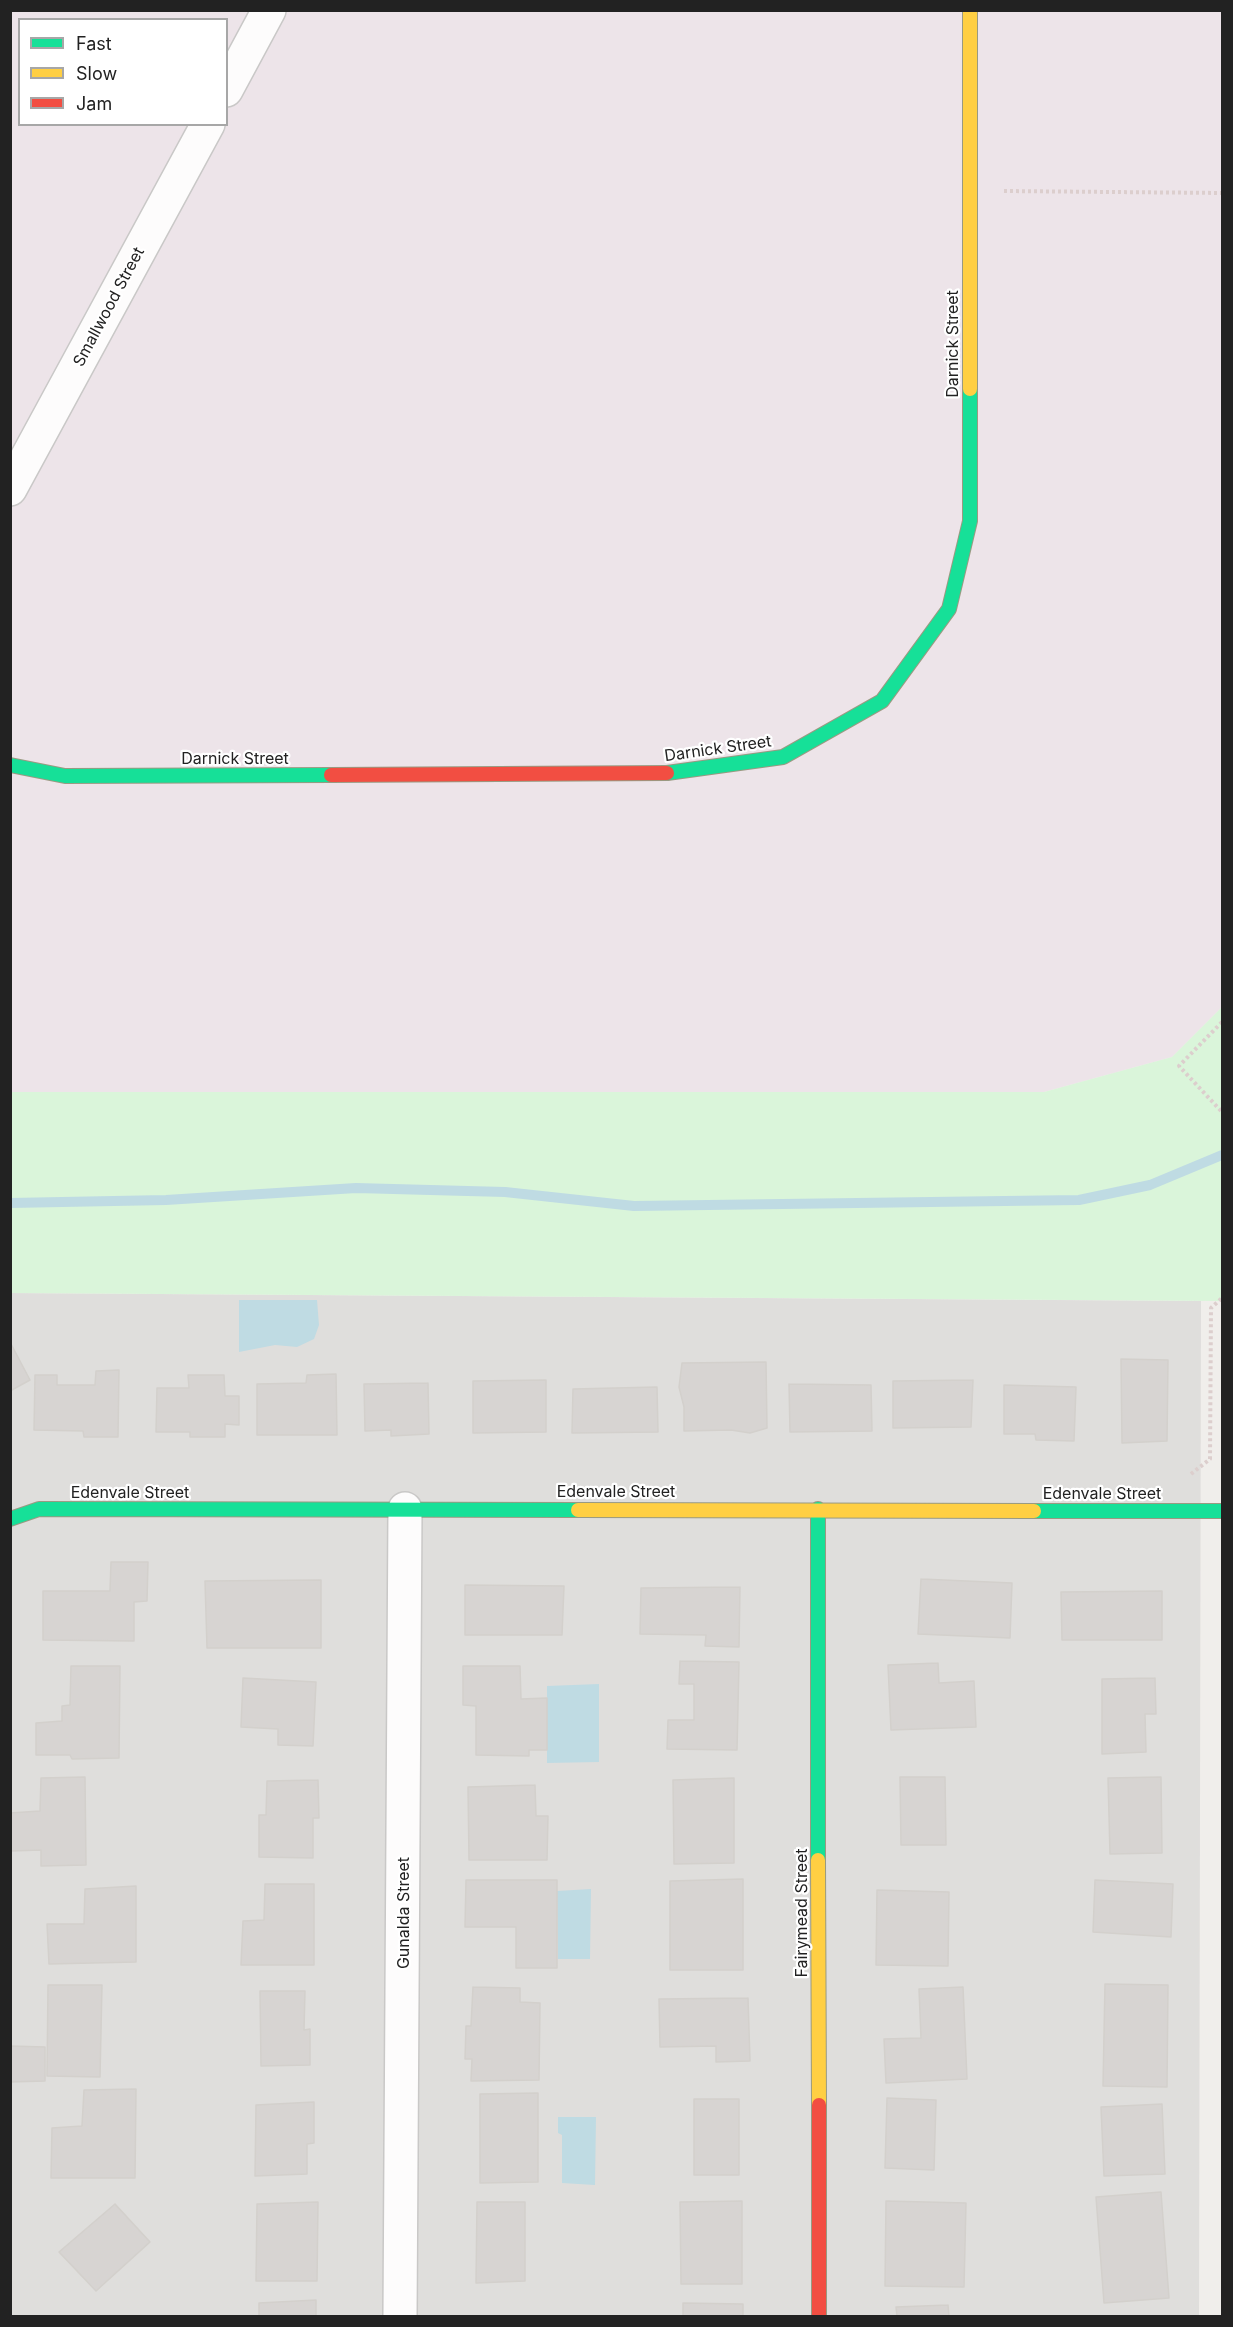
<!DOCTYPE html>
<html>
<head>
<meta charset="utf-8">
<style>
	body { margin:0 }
	#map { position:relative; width:1233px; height:2327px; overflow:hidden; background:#f0eeeb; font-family:Inter,sans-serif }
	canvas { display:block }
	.frame { position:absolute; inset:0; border:12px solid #222; pointer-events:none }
	.legend { position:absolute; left:18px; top:18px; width:210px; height:108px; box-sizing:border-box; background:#fff; border:2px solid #a7a7a7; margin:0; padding:8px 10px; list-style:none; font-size:18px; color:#222 }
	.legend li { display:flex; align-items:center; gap:12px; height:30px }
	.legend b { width:30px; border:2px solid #a7a7a7 }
</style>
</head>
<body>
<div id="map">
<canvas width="1233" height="2327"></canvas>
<div class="frame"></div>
<ul class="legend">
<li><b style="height:8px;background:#16e098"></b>Fast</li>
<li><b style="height:8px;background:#ffcf43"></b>Slow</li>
<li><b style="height:8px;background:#f24e42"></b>Jam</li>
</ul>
</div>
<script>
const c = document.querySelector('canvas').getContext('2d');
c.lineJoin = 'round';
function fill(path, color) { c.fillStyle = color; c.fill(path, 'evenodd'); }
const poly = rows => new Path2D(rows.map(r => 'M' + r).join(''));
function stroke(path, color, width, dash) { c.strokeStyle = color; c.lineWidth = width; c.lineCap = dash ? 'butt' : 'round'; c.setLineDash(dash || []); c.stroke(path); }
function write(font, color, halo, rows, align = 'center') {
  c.font = font + ' Inter,sans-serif'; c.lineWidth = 4.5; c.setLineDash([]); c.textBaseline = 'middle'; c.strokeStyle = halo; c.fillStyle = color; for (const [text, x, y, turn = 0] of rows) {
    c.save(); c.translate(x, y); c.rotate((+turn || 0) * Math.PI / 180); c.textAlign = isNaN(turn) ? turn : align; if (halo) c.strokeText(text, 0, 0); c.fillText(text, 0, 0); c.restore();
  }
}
const residential = poly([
	[11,1293,1201,1301,1199,2316,11,2316]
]);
const industrial = poly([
	[11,11,1222,11,1222,1007,1172,1057,1044,1092,11,1092],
	[20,20,226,20,226,124,20,124]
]);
const park = poly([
	[1222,1007,1222,1301,11,1293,11,1092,1044,1092,1172,1057]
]);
const water = poly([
	[239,1300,317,1300,319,1325,314,1339,297,1347,275,1345,239,1352],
	[599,1684,599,1762,547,1763,547,1686],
	[591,1889,590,1959,558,1959,557,1891],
	[558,2117,596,2117,595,2185,562,2183,562,2135,558,2133]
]);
const stream = poly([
	[10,1203,166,1200,356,1188,505,1192,634,1206,1079,1200,1150,1185,1222,1155]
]);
const building = poly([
	[10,1342,30,1380,10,1391,10,1342],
	[1121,1359,1168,1360,1167,1441,1122,1443,1121,1359],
	[766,1362,767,1428,750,1433,731,1430,684,1431,684,1407,679,1387,682,1363,766,1362],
	[119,1370,118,1437,84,1437,83,1431,34,1430,35,1375,57,1375,57,1385,95,1385,96,1371,119,1370],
	[336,1374,337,1435,257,1435,257,1384,306,1383,307,1375,336,1374],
	[188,1375,224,1375,225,1396,239,1396,239,1425,225,1424,225,1437,190,1437,190,1432,156,1432,157,1388,189,1388,188,1375],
	[546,1380,546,1432,473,1433,473,1381,546,1380],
	[973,1380,971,1427,893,1428,893,1381,973,1380],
	[428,1383,429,1434,391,1436,391,1430,365,1431,364,1384,428,1383],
	[789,1384,871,1385,872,1431,790,1432,789,1384],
	[1004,1385,1076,1387,1074,1441,1036,1440,1035,1434,1004,1434,1004,1385],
	[657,1387,658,1432,572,1433,573,1389,657,1387],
	[111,1562,148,1562,147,1601,134,1602,134,1641,43,1640,43,1591,110,1591,111,1562],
	[921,1579,1012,1583,1010,1638,918,1634,921,1579],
	[321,1580,321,1648,207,1648,205,1581,321,1580],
	[465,1585,564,1586,562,1635,465,1635,465,1585],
	[740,1587,739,1647,705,1646,706,1635,640,1634,641,1588,740,1587],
	[1162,1591,1162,1640,1062,1640,1061,1592,1162,1591],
	[680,1661,739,1662,737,1750,667,1749,668,1720,694,1720,694,1684,679,1684,680,1661],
	[938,1663,939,1683,974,1681,976,1727,891,1730,888,1665,938,1663],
	[71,1666,120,1666,119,1758,72,1759,70,1755,36,1755,36,1723,62,1721,62,1706,70,1705,71,1666],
	[463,1666,520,1666,521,1699,547,1698,547,1750,529,1750,529,1756,476,1755,476,1706,463,1705,463,1666],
	[243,1678,316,1682,313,1746,278,1745,278,1729,241,1727,243,1678],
	[1155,1678,1156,1714,1145,1714,1146,1752,1102,1754,1102,1679,1155,1678],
	[85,1777,86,1865,41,1866,41,1850,11,1851,10,1813,40,1811,41,1778,85,1777],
	[900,1777,945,1777,946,1845,901,1845,900,1777],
	[1161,1777,1162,1853,1110,1854,1108,1778,1161,1777],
	[734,1778,734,1863,674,1864,673,1780,734,1778],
	[318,1780,319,1818,313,1818,313,1858,259,1857,259,1815,266,1815,267,1781,318,1780],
	[535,1785,536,1816,548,1816,547,1860,469,1860,468,1787,535,1785],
	[743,1879,743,1970,670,1970,670,1881,743,1879],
	[466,1880,557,1880,557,1968,516,1968,516,1927,465,1927,466,1880],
	[1095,1880,1173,1884,1171,1937,1093,1932,1095,1880],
	[265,1884,314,1884,314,1965,241,1965,243,1921,264,1920,265,1884],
	[136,1886,136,1962,49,1964,47,1924,84,1924,85,1889,136,1886],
	[877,1890,949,1892,948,1966,876,1965,877,1890],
	[1105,1984,1168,1985,1167,2087,1103,2086,1105,1984],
	[48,1985,102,1985,100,2077,47,2076,48,1985],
	[473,1987,520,1988,520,2002,540,2003,539,2080,471,2081,472,2059,465,2059,466,2026,471,2026,473,1987],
	[963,1987,967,2079,886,2083,884,2039,921,2038,919,1989,963,1987],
	[260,1991,305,1991,304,2030,310,2029,310,2065,261,2066,260,1991],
	[748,1998,750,2061,716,2062,716,2046,660,2047,659,1999,748,1998],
	[11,2046,45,2047,45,2081,10,2082,11,2046],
	[136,2089,135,2178,51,2178,52,2128,82,2126,84,2090,136,2089],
	[538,2093,538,2182,480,2183,480,2094,538,2093],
	[887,2098,936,2100,934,2170,885,2168,887,2098],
	[694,2099,739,2099,739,2175,694,2175,694,2099],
	[314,2102,314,2143,307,2144,307,2174,255,2176,256,2105,314,2102],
	[1162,2104,1165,2174,1104,2176,1101,2107,1162,2104],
	[1161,2192,1169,2298,1104,2303,1096,2197,1161,2192],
	[742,2201,742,2284,681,2284,680,2202,742,2201],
	[886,2201,966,2203,964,2287,885,2286,886,2201],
	[318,2202,317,2281,256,2281,257,2204,318,2202],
	[477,2202,525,2202,525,2281,476,2283,477,2202],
	[115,2204,150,2242,96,2291,59,2252,115,2204],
	[316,2300,316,2316,259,2316,259,2303,316,2300],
	[683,2303,743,2304,743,2316,683,2316,683,2303],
	[948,2305,949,2316,897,2316,896,2307,948,2305]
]);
const path = poly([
	[1004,191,1222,193],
	[1222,1022,1179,1066,1222,1112],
	[1191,1474,1210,1459,1211,1308,1222,1298]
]);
const street = poly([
	[226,90,269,10],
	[10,489,208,124],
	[400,2316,405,1509]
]);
const fast = poly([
	[10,765,65,776,331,775],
	[667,773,783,757,882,701,949,609,970,521,970,389],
	[818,1509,818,1860],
	[1034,1511,1222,1511],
	[10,1519,39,1509,578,1510]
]);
const slow = poly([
	[970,10,970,389],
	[578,1510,1034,1511],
	[818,1860,819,2105]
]);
const jam = poly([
	[331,775,667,773],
	[819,2105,819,2316]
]);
const streetNames = [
	["Smallwood Street",109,307,-62],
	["Darnick Street",953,344,-90],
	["Darnick Street",718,749,-8],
	["Darnick Street",235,759],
	["Edenvale Street",616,1492],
	["Edenvale Street",130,1493],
	["Edenvale Street",1102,1494],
	["Gunalda Street",404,1913,-90],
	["Fairymead Street",802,1913,-90]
];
fill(residential, '#dfdedc');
fill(industrial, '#ede4e9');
fill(park, '#daf5da');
fill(water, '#bfdbe3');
stroke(stream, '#bfdbe3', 10);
fill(building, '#d7d4d2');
stroke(building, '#d3d0cc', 1.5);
stroke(street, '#c9c8c7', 36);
stroke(fast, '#999a82', 16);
stroke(slow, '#999a82', 16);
stroke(jam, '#999a82', 16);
stroke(path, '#dccecd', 4, [3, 3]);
stroke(street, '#fdfcfc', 33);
stroke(fast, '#16e098', 14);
stroke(slow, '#ffcf43', 14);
stroke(jam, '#f24e42', 14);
write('16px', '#222', '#fff', streetNames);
</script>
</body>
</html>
